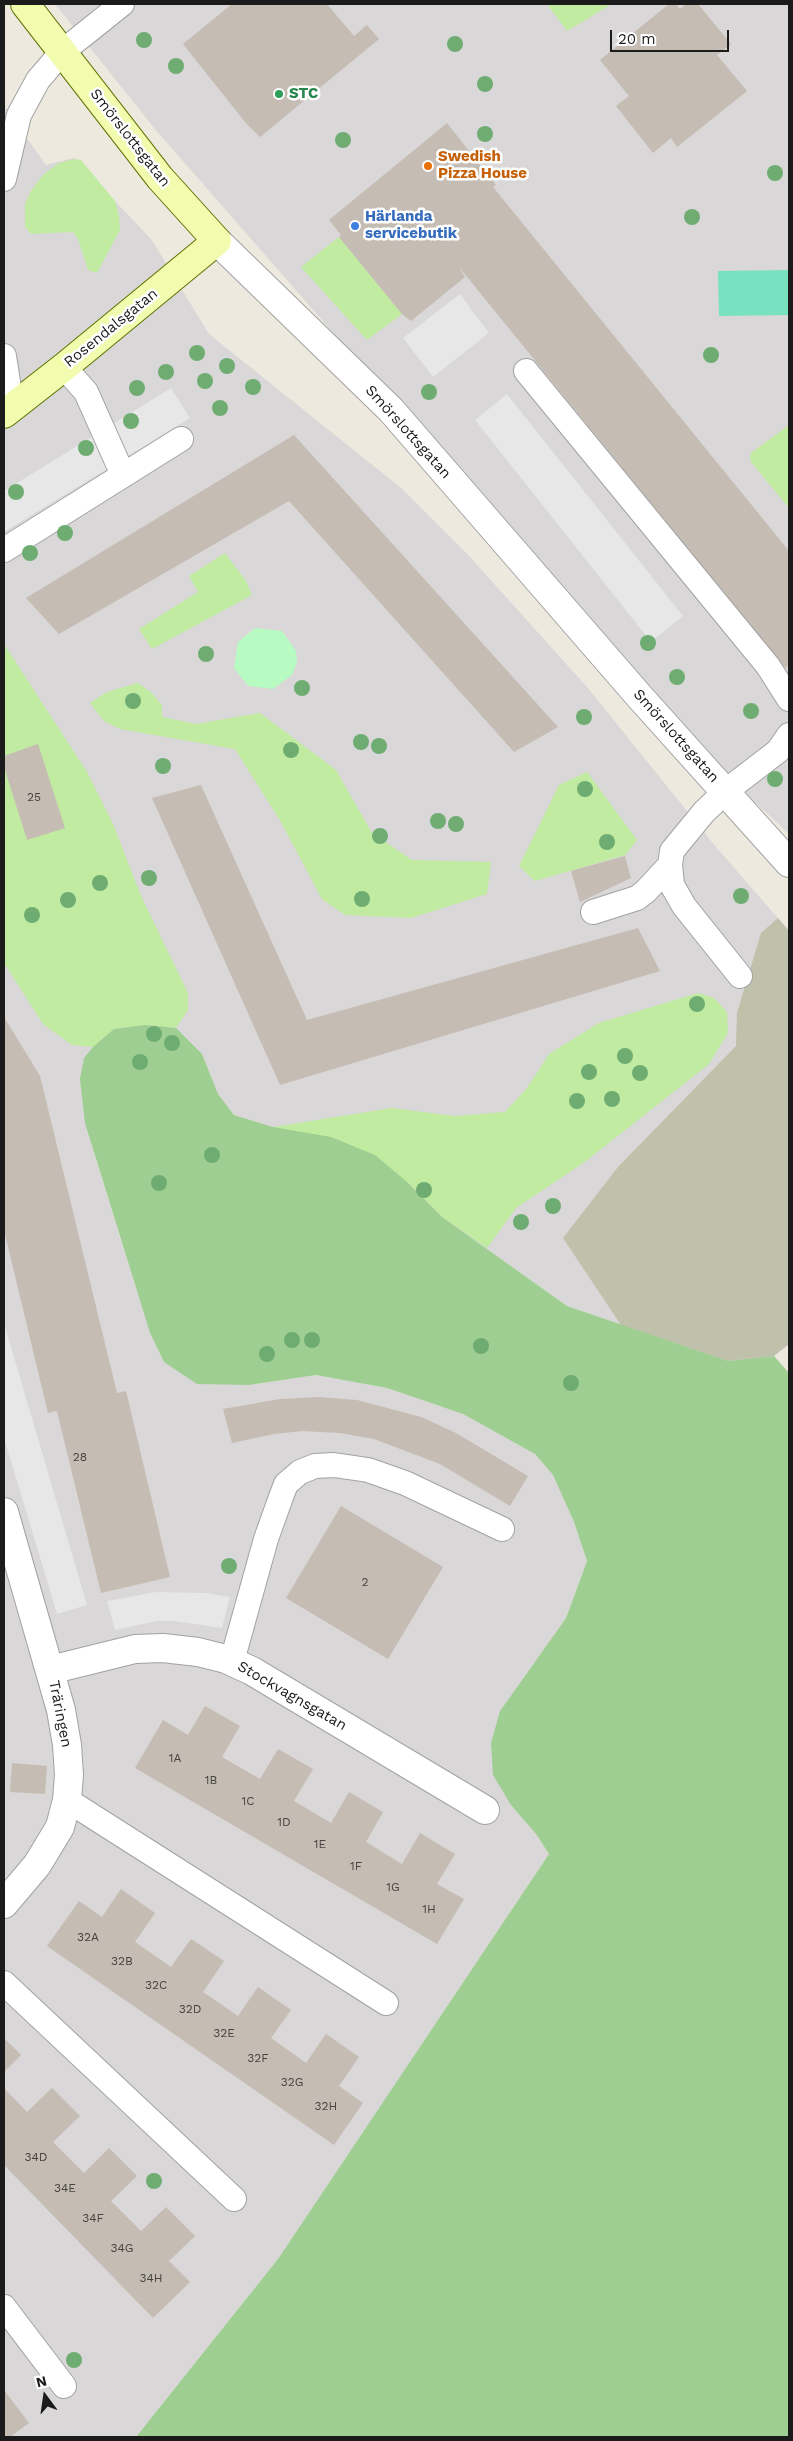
<!DOCTYPE html>
<html>
<head>
<meta charset="utf-8">
<style>
	body { margin:0 }
	#map { position:relative; width:793px; height:2441px; overflow:hidden; background:#ede9df; font-family:"Work Sans",sans-serif }
	canvas { display:block }
	.frame { position:absolute; inset:0; border:5px solid #1b1b1b; pointer-events:none }
	.north { position:absolute; left:20px; top:2371px; width:50px; height:50px; -webkit-text-stroke:4px #fff; paint-order:stroke; rotate:346deg; font-size:14px; font-weight:700; line-height:20px; text-align:center; color:#1b1b1b }
	.north::after { content:''; display:block; margin:auto; width:18px; height:22px; background:#1b1b1b; clip-path:polygon(50% 0,100% 100%,50% 72%,0 100%) }
	.scale { position:absolute; left:610px; top:30px; width:119px; height:22px; box-sizing:border-box; border:2px solid #1b1b1b; border-top:0; padding-left:6px; font-size:15px; line-height:18px; white-space:nowrap; color:#1b1b1b; -webkit-text-stroke:4px #fff; paint-order:stroke }
</style>
</head>
<body>
<div id="map">
<canvas width="793" height="2441"></canvas>
<div class="frame"></div>
<div class="north">N</div>
<div class="scale">20 m</div>
</div>
<script>
const c = document.querySelector('canvas').getContext('2d');
c.lineJoin = 'round';
function fill(path, color) { c.fillStyle = color; c.fill(path, 'evenodd'); }
const poly = rows => new Path2D(rows.map(r => 'M' + r).join(''));
function stroke(path, color, width, dash) { c.strokeStyle = color; c.lineWidth = width; c.lineCap = dash ? 'butt' : 'round'; c.setLineDash(dash || []); c.stroke(path); }
function write(font, color, halo, rows, align = 'center') {
  c.font = font + ' "Work Sans",sans-serif'; c.lineWidth = 5; c.setLineDash([]); c.textBaseline = 'middle'; c.strokeStyle = halo; c.fillStyle = color; for (const [text, x, y, turn = 0] of rows) {
    c.save(); c.translate(x, y); c.rotate((+turn || 0) * Math.PI / 180); c.textAlign = isNaN(turn) ? turn : align; if (halo) c.strokeText(text, 0, 0); c.fillText(text, 0, 0); c.restore();
  }
}
const residential = poly([
	[55,4,789,4,789,834,690,741,155,129],
	[4,102,6,109,46,165,74,158,151,239,209,334,401,488,470,557,587,687,716,847,789,931,789,1344,774,1356,728,1361,567,1306,442,1217,273,1127,234,1115,218,1094,202,1054,94,1153,150,1333,164,1362,249,1385,316,1375,387,1388,463,1414,535,1454,553,1475,574,1522,587,1561,566,1618,500,1711,511,1805,536,1834,549,1854,278,2259,136,2437,4,2437]
]);
const construction = poly([
	[778,918,789,931,789,1344,774,1356,728,1361,621,1325,563,1238,618,1167,736,1046,737,1013,761,933]
]);
const grass = poly([
	[547,4,612,4,567,31],
	[74,159,81,160,115,201,119,216,120,230,97,273,88,270,78,239,73,232,31,234,25,227,25,204,31,191,43,175,59,163],
	[339,237,402,314,367,340,301,267],
	[789,425,789,508,751,462,750,457,751,453],
	[225,553,246,581,252,595,152,649,139,629,198,592,189,576],
	[4,644,87,772,113,824,141,896,188,993,188,1010,176,1028,145,1025,114,1029,93,1047,72,1045,43,1024,4,963],
	[138,683,152,693,162,705,162,717,196,724,260,713,336,770,372,833,412,860,491,862,487,894,411,918,345,915,322,899,281,822,235,749,120,729,104,721,90,703,107,692],
	[587,772,637,840,625,855,535,881,519,866,559,785],
	[698,993,714,998,727,1012,728,1033,709,1064,586,1161,516,1208,487,1248,442,1217,407,1182,273,1127,392,1108,455,1116,505,1112,527,1088,549,1054,599,1023]
]);
const forest = poly([
	[145,1025,176,1028,202,1054,218,1094,234,1115,273,1127,331,1137,375,1155,407,1182,442,1217,567,1306,728,1361,774,1356,789,1373,789,2437,136,2437,278,2259,549,1854,536,1834,511,1805,493,1775,491,1743,500,1711,566,1618,587,1561,574,1522,553,1475,535,1454,463,1414,387,1388,316,1375,249,1385,197,1384,164,1362,150,1333,85,1123,80,1079,84,1058,93,1047,114,1029]
]);
const park = poly([
	[255,628,282,631,296,651,297,662,292,675,273,689,248,686,234,668,238,642]
]);
const pitch = poly([
	[789,270,789,315,719,316,718,271]
]);
const parking = poly([
	[460,294,489,333,433,377,403,338],
	[171,388,190,418,4,532,4,491],
	[507,394,683,616,651,642,475,420],
	[4,1323,87,1605,57,1614,4,1438],
	[156,1592,207,1593,230,1597,222,1628,174,1621,157,1621,115,1630,107,1601]
]);
const building = poly([
	[232,4,327,4,354,36,367,25,379,39,260,137,245,122,183,44],
	[669,4,676,4,680,9,686,4,698,4,731,44,717,55,747,91,677,147,671,138,653,153,616,106,629,96,600,60],
	[447,123,496,185,493,187,789,551,789,665,785,668,459,267,465,277,411,321,402,314,339,237,341,235,329,220],
	[294,435,558,727,514,752,289,501,59,634,26,598],
	[38,744,65,828,27,840,4,767,4,756],
	[201,785,307,1020,638,928,660,971,280,1085,152,798],
	[625,856,631,878,580,902,571,871],
	[4,1017,40,1076,117,1393,126,1391,170,1577,101,1593,57,1411,48,1413,4,1230],
	[318,1397,357,1400,421,1417,456,1433,528,1476,510,1506,440,1464,374,1439,340,1433,302,1431,274,1434,232,1443,223,1409,280,1399],
	[341,1506,443,1567,388,1659,286,1598],
	[205,1706,240,1726,222,1757,260,1779,278,1749,313,1769,294,1801,331,1823,349,1792,383,1812,366,1842,402,1864,420,1833,455,1854,437,1884,464,1899,437,1944,135,1768,163,1720,188,1735],
	[12,1763,47,1766,45,1794,10,1792],
	[121,1889,155,1913,135,1942,171,1967,191,1939,224,1961,203,1992,238,2016,258,1987,291,2010,271,2038,306,2063,326,2034,359,2057,339,2086,363,2103,334,2145,47,1946,79,1901,102,1917],
	[4,2038,21,2055,4,2072],
	[4,2088,27,2112,52,2088,80,2116,53,2142,84,2173,109,2148,137,2176,111,2201,141,2231,166,2207,195,2236,169,2261,190,2282,153,2318,4,2165],
	[4,2390,29,2423,10,2437,4,2437]
]);
const lane = poly([
	[4,179,19,115,38,80,62,52,122,4],
	[4,356,12,407],
	[64,367,86,392,123,475],
	[526,371,768,666,789,699],
	[4,550,181,439],
	[593,912,637,898,646,891,670,865],
	[740,976,684,906,672,885,670,865,672,851,704,812,726,791,778,751,789,735],
	[232,1661,266,1539,281,1497,286,1484,300,1472,315,1466,334,1465,368,1470,405,1483,502,1529],
	[67,1800,386,2003],
	[4,1983,234,2199],
	[4,2307,64,2386]
]);
const street = poly([
	[217,241,391,410,639,696,789,863],
	[4,1512,61,1710,67,1745,69,1775,67,1800,60,1827,37,1865,4,1904],
	[50,1670,135,1649,163,1648,198,1652,226,1659,252,1671,485,1810]
]);
const secondary = poly([
	[4,414,64,367,217,241,160,178,25,4]
]);
const trees = [
	[144,40],
	[455,44],
	[176,66],
	[485,84],
	[485,134],
	[343,140],
	[775,173],
	[692,217],
	[197,353],
	[711,355],
	[227,366],
	[166,372],
	[205,381],
	[253,387],
	[137,388],
	[429,392],
	[220,408],
	[131,421],
	[86,448],
	[16,492],
	[65,533],
	[30,553],
	[648,643],
	[206,654],
	[677,677],
	[302,688],
	[133,701],
	[751,711],
	[584,717],
	[361,742],
	[379,746],
	[291,750],
	[163,766],
	[775,779],
	[585,789],
	[438,821],
	[456,824],
	[380,836],
	[607,842],
	[149,878],
	[100,883],
	[741,896],
	[362,899],
	[68,900],
	[32,915],
	[697,1004],
	[154,1034],
	[172,1043],
	[625,1056],
	[140,1062],
	[589,1072],
	[640,1073],
	[612,1099],
	[577,1101],
	[212,1155],
	[159,1183],
	[424,1190],
	[553,1206],
	[521,1222],
	[292,1340],
	[312,1340],
	[481,1346],
	[267,1354],
	[571,1383],
	[229,1566],
	[154,2181],
	[74,2360]
];
const markers = [
	[279,94,5,"#2e9e5b"],
	[428,166,5,"#e8710a"],
	[355,226,5,"#3f7fe0"]
];
const numberNames = [
	["25",34,797],
	["28",80,1457],
	["2",365,1582],
	["1A",175,1758],
	["1B",211,1780],
	["1C",248,1801],
	["1D",284,1822],
	["1E",320,1844],
	["1F",356,1866],
	["1G",393,1887],
	["1H",429,1909],
	["32A",88,1937],
	["32B",122,1961],
	["32C",156,1985],
	["32D",190,2009],
	["32E",224,2033],
	["32F",258,2058],
	["32G",292,2082],
	["32H",326,2106],
	["34D",36,2157],
	["34E",65,2188],
	["34F",93,2218],
	["34G",122,2248],
	["34H",151,2278]
];
const leisureNames = [
	["STC",289,94]
];
const streetNames = [
	["Smörslottsgatan",130,138,52],
	["Rosendalsgatan",111,328,-39],
	["Smörslottsgatan",408,432,48],
	["Smörslottsgatan",676,736,48],
	["Stockvagnsgatan",292,1696,30],
	["Träringen",60,1714,79]
];
const foodNames = [
	["Swedish",438,157],
	["Pizza House",438,174]
];
const shopNames = [
	["Härlanda",365,217],
	["servicebutik",365,234]
];
fill(residential, '#d9d7d7');
fill(construction, '#c0c1ab');
fill(grass, '#c0eba1');
fill(forest, '#9fce92');
fill(park, '#b8fbc2');
fill(pitch, '#78e1c0');
fill(parking, '#e7e7e7');
fill(building, '#c5bcb3');
stroke(lane, '#a2a2a2', 26);
stroke(street, '#a2a2a2', 30);
stroke(secondary, '#5e7300', 30);
stroke(lane, '#fff', 24);
stroke(street, '#fff', 28);
stroke(secondary, '#f2fcae', 28);
c.fillStyle = '#6eac72';
for (const [x, y] of trees) { c.beginPath(); c.arc(x, y, 8, 0, 2 * Math.PI); c.fill(); }
for (const [x, y, r, color] of markers) { const dot = new Path2D(); dot.arc(x, y, r, 0, 2 * Math.PI); c.fillStyle = color; c.fill(dot); stroke(dot, '#fff', 2); }
write('12px', '#464341', null, numberNames);
write('bold 15px', '#27864d', '#fff', leisureNames, 'left');
write('15px', '#1b1b1b', '#fff', streetNames);
write('bold 15px', '#c56008', '#fff', foodNames, 'left');
write('bold 15px', '#366cbe', '#fff', shopNames, 'left');
</script>
</body>
</html>
